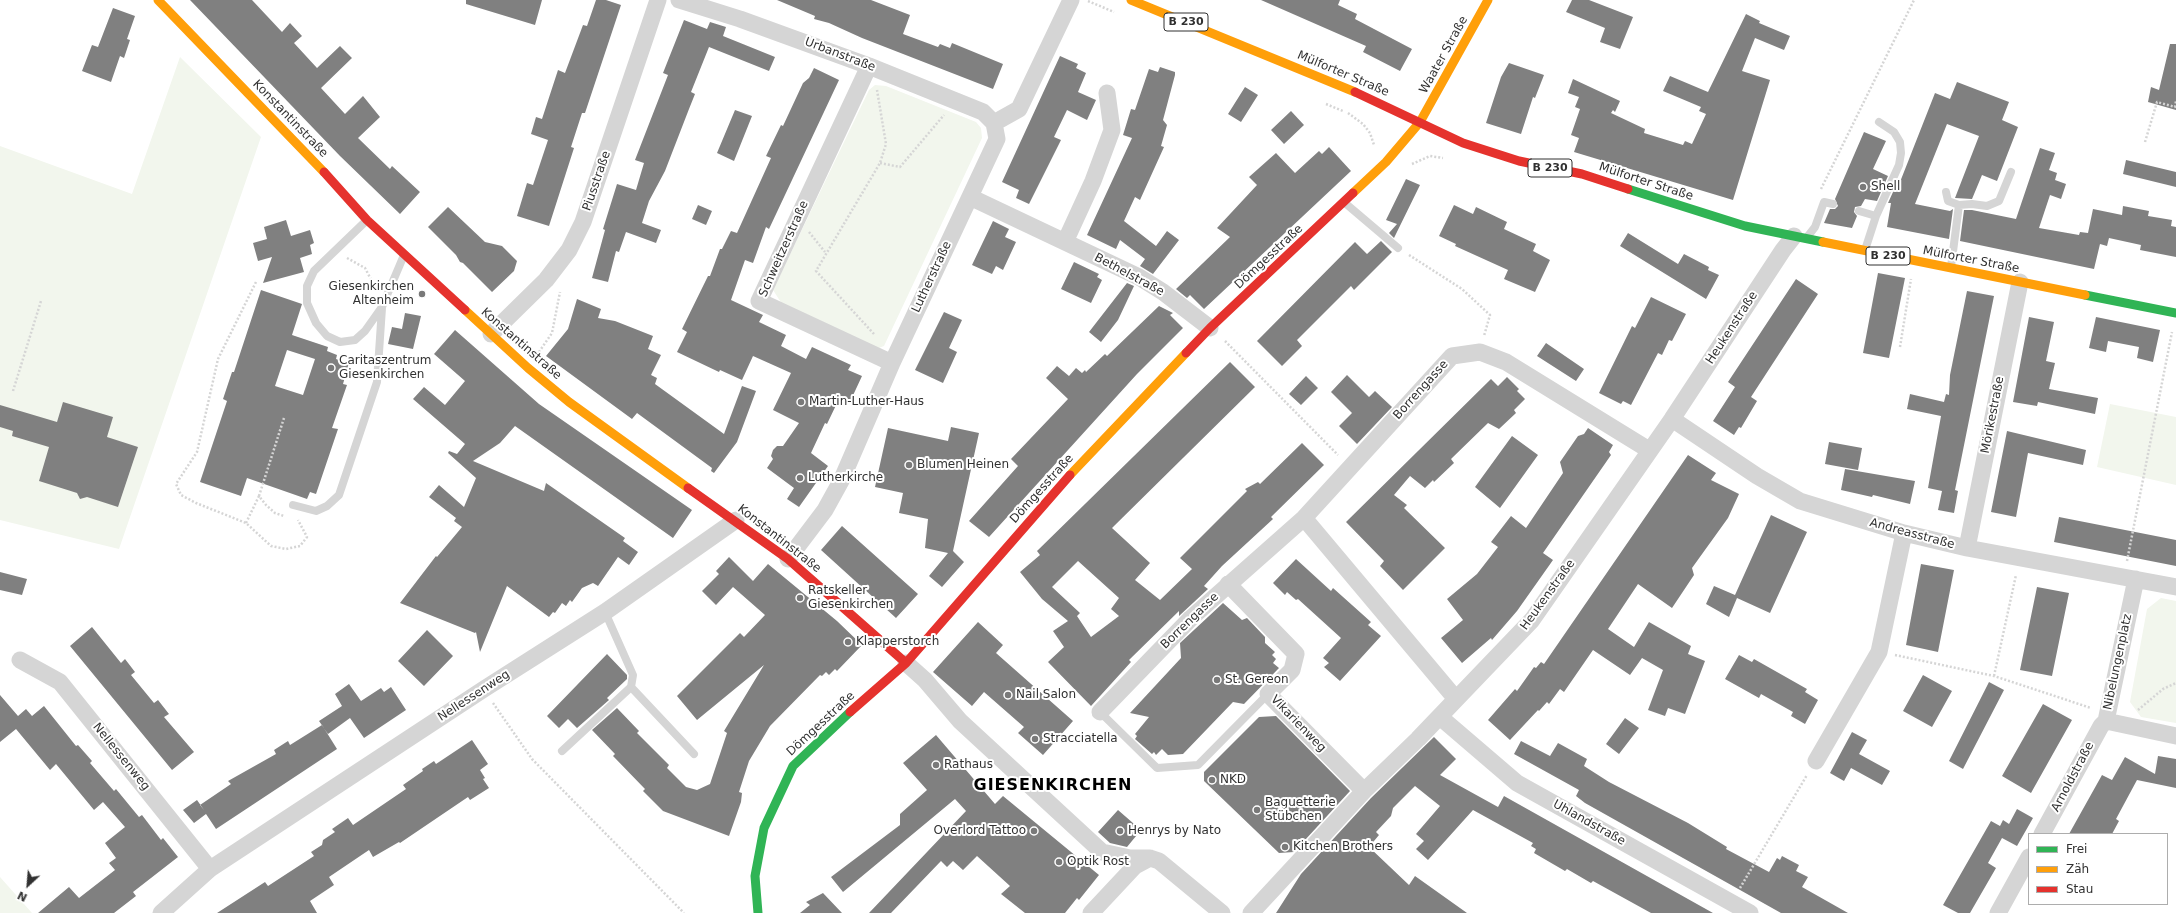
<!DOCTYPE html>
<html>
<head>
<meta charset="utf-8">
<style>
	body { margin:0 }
	#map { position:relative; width:2176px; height:913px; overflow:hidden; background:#fff; font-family:"DejaVu Sans",sans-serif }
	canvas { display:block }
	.legend { position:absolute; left:2028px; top:833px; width:140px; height:72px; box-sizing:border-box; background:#fff; border:1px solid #adadad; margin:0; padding:5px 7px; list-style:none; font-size:12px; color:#313131 }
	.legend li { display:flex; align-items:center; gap:8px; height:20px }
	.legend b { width:20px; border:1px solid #adadad }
	.north { position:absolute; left:8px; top:865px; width:40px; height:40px; -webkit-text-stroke:3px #fff; paint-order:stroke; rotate:206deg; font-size:11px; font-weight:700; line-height:16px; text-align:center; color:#313131 }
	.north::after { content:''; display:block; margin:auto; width:14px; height:18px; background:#313131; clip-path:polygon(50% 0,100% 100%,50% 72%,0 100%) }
</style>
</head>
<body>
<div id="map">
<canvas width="2176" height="913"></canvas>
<ul class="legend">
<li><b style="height:5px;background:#30b455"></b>Frei</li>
<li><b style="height:5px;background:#ff9f0a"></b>Zäh</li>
<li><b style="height:5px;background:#e5322d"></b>Stau</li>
</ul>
<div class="north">N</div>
</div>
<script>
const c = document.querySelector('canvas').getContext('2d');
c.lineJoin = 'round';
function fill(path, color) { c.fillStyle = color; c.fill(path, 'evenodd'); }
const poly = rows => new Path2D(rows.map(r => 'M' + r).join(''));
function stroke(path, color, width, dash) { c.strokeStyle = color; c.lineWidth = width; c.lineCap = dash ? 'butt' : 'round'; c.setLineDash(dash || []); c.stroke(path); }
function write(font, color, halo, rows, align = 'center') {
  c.font = font + ' "DejaVu Sans",sans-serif'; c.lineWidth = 4; c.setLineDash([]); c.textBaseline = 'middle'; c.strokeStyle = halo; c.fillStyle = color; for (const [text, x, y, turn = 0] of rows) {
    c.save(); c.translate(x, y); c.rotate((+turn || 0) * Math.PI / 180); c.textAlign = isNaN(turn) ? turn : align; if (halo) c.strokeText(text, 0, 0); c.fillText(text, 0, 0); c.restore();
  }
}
const green = poly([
	[180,57,261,137,119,549,0,520,0,146,132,194],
	[875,85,886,86,976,122,981,128,982,138,884,346,876,349,782,304,773,290,869,90],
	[2110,404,2176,417,2176,485,2097,467],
	[2161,598,2176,601,2176,723,2141,717,2130,702,2147,609],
	[0,877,32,913,0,913]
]);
const building = poly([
	[190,0,252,0,282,32,290,23,302,36,294,43,317,68,340,46,352,58,321,88,345,114,363,96,380,117,358,138,390,169,392,166,420,192,400,214,340,156],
	[466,0,542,0,535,25,466,4],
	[596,0,606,0,621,5,585,113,582,113,571,147,574,148,549,226,517,216,527,183,533,185,548,140,531,134,536,117,542,119,558,70,565,73,583,25,587,26],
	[777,0,871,0,910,15,903,34,938,47,940,44,950,48,952,43,1003,64,993,89,862,38,829,23,814,19,815,16],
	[1261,0,1340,0,1338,5,1357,14,1355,19,1412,49,1400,71,1363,52,1366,46],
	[1572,0,1589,0,1633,17,1620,49,1600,42,1605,28,1566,12],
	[113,8,135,16,127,39,130,40,124,58,120,56,111,82,82,71,92,45,98,47],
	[1746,14,1760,21,1759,23,1790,36,1784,50,1755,38,1742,71,1770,80,1733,200,1574,152,1579,138,1571,135,1580,109,1575,107,1579,97,1568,93,1573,79,1620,101,1615,112,1613,110,1611,113,1645,129,1644,133,1683,145,1685,141,1692,144,1706,114,1699,111,1701,107,1663,91,1670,76,1708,92],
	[684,20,707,29,710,22,726,27,723,36,775,57,769,71,709,47,691,92,695,94,689,109,665,171,649,201,642,223,661,230,656,243,626,232,619,252,616,251,608,282,592,278,605,230,603,229,617,184,636,190,644,163,635,160,668,75,663,73],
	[2170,44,2176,44,2176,110,2148,102,2151,87,2159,90],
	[1060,56,1078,64,1076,68,1086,73,1078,92,1096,100,1087,120,1067,110,1054,137,1061,140,1029,204,1016,198,1019,190,1002,182],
	[1509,63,1544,75,1535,98,1533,97,1521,134,1486,123,1501,77],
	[1160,67,1175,72,1175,75,1163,120,1167,125,1161,146,1164,147,1140,200,1135,197,1124,221,1156,246,1167,231,1179,240,1153,274,1140,266,1145,259,1120,240,1116,249,1087,235,1132,138,1123,135,1131,109,1135,110,1149,69,1158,72],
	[814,68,839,80,769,229,766,227,753,263,745,260,731,300,763,315,759,322,786,335,781,346,806,359,812,347,851,365,848,370,862,376,849,404,839,399,827,424,825,423,811,453,828,466,799,507,787,499,794,488,767,468,773,459,771,456,773,450,777,446,783,446,799,423,773,410,791,373,753,356,742,380,720,370,719,372,677,352,687,332,682,329,708,276,710,276,720,249,722,249,731,231,737,233,771,158,766,156,781,125,783,126,803,83,809,78],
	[1957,82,2009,102,2002,120,2018,127,1997,181,1982,175,1972,199,1955,198,1979,136,1947,124,1915,204,1950,211,1953,209,1949,239,1887,227,1891,203,1888,203,1898,181,1900,182,1935,93,1950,99],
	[1245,87,1258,95,1241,122,1228,114],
	[735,110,752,116,734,161,717,153],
	[1291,111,1304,125,1284,144,1271,130],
	[1864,132,1886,141,1873,169,1888,176,1877,201,1865,199,1861,206,1855,207,1854,212,1857,216,1852,228,1824,223,1830,209,1835,209,1838,206,1835,199],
	[1329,147,1351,171,1204,309,1190,295,1187,298,1176,289,1230,237,1217,228,1257,185,1249,177,1276,153,1295,173,1319,151,1322,154],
	[2040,148,2055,153,2049,170,2057,173,2055,180,2066,184,2061,199,2050,195,2039,228,2079,235,2080,232,2088,233,2093,209,2122,215,2123,206,2149,211,2148,216,2172,220,2171,226,2176,227,2176,257,2140,250,2141,245,2109,238,2107,246,2100,244,2094,269,1960,241,1964,210,1972,210,2016,219],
	[2126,160,2176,172,2176,187,2123,174],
	[1406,179,1420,185,1394,238,1389,233,1397,224,1386,220],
	[698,205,712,211,706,225,692,219],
	[1454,205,1473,214,1476,207,1507,222,1504,229,1536,244,1533,251,1550,260,1535,292,1504,279,1508,270,1455,246,1456,244,1439,236],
	[448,207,485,242,502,246,517,261,514,271,492,292,463,263,460,262,456,255,428,227],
	[286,220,291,236,310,230,314,243,310,245,312,254,300,258,304,272,263,283,272,257,258,261,253,243,267,239,264,227],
	[993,221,1009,229,1005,237,1016,242,1003,270,996,266,992,274,972,265],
	[1628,233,1678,264,1684,254,1709,267,1708,270,1719,275,1706,299,1620,246],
	[1381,241,1392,252,1354,290,1351,286,1297,340,1302,346,1282,366,1257,341,1355,242,1367,254],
	[1074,262,1099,274,1097,277,1102,280,1091,303,1061,289],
	[1878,273,1905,278,1889,358,1863,353],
	[1796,279,1818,294,1751,397,1757,401,1741,428,1739,427,1734,435,1713,421,1735,387,1728,382],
	[1127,283,1134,286,1118,320,1101,342,1089,332],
	[261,290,302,304,292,335,328,347,327,351,337,355,336,359,349,363,343,384,347,385,332,428,338,429,316,494,310,492,307,499,247,478,241,496,200,482,227,401,223,399,232,372,234,372],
	[287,350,315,359,303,395,275,386],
	[1967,291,1994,296,1955,490,1958,491,1954,513,1938,510,1942,491,1928,488,1941,416,1907,409,1910,394,1944,402,1946,394,1949,395,1950,375],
	[1651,297,1686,314,1672,341,1669,340,1662,355,1658,353,1631,405,1623,401,1621,404,1599,393,1632,326,1635,328],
	[577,299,601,309,598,318,615,321,653,336,648,349,661,355,651,375,657,378,655,384,724,434,742,386,756,391,737,442,714,473,711,471,712,468,637,413,632,419,546,356,568,329],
	[1159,306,1173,313,1170,315,1183,328,1137,374,989,537,969,521,1018,466,1011,459,1068,399,1046,378,1057,366,1069,376,1076,368,1082,373,1085,370,1086,372,1105,354,1107,356],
	[944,312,962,320,949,348,957,352,943,383,915,370],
	[405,313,421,316,413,349,388,344,392,327,402,329],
	[2029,317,2054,322,2046,361,2055,363,2049,389,2098,398,2095,414,2038,402,2037,406,2013,402],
	[2096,317,2160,330,2153,362,2137,358,2139,347,2108,341,2106,352,2089,348],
	[455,330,539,404,692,510,673,538,515,426,500,443,473,461,544,491,546,483,625,538,623,541,638,552,629,565,618,557,598,586,593,583,582,588,572,602,570,600,566,606,562,603,555,613,553,612,549,617,507,586,480,652,476,632,475,633,400,603,436,556,437,557,462,527,454,521,456,518,429,497,439,485,464,507,476,478,448,453,449,451,457,454,465,444,413,399,424,387,445,405,465,381,434,354],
	[1546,343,1584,369,1576,381,1537,356],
	[1230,362,1255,387,1112,528,1150,563,1135,580,1160,600,1192,569,1180,558,1247,491,1245,489,1258,482,1260,484,1302,443,1324,465,1271,517,1273,519,1222,566,1204,586,1208,589,1179,616,1179,611,1129,660,1131,662,1091,706,1048,662,1064,647,1053,631,1068,621,1042,599,1020,572,1040,555,1037,551],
	[1078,561,1119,598,1111,609,1119,616,1091,637,1077,616,1080,613,1052,587],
	[1347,375,1369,397,1375,391,1392,407,1357,444,1339,426,1352,413,1331,392],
	[1306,376,1318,388,1301,405,1289,394],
	[1507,377,1519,389,1517,391,1525,399,1514,410,1516,413,1499,429,1488,423,1451,459,1454,463,1434,482,1433,480,1425,488,1410,476,1394,495,1407,505,1404,508,1445,548,1403,590,1380,566,1384,561,1346,522,1491,379,1498,386],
	[63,402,113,417,107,437,138,447,118,507,87,497,80,499,77,493,39,481,49,447,12,436,13,431,0,427,0,405,57,422],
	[951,427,979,433,953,551,964,562,942,587,929,576,948,553,925,548,928,519,899,513,903,493,875,487,888,428,948,441],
	[1588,428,1613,445,1609,452,1611,455,1543,553,1553,560,1517,611,1492,640,1491,638,1462,663,1441,638,1463,620,1447,599,1477,574,1498,547,1491,542,1511,516,1526,528,1563,473,1560,462,1578,436,1584,434],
	[2007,431,2086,450,2083,465,2028,453,2016,517,1991,512],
	[1512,436,1538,455,1500,508,1475,487],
	[1829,442,1862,448,1858,470,1825,464],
	[1688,455,1716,473,1711,480,1739,494,1728,518,1692,568,1694,575,1672,608,1638,584,1608,629,1634,647,1649,622,1691,646,1688,654,1705,661,1685,714,1668,708,1665,716,1648,710,1663,670,1642,658,1630,675,1593,650,1564,692,1560,689,1549,704,1547,702,1539,711,1538,710,1510,740,1488,720,1515,689,1517,691,1534,667,1536,668,1541,662,1544,664],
	[1845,469,1915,481,1910,504,1873,495,1872,497,1841,490],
	[1771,515,1807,532,1770,613,1737,598,1729,617,1706,604,1714,586,1735,595],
	[2059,517,2176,540,2176,566,2054,542],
	[842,526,918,594,896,618,821,550],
	[729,557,753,581,768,564,837,621,862,645,837,671,835,669,829,675,826,672,822,676,820,675,770,726,749,761,739,792,742,793,741,802,729,836,663,811,643,791,645,789,613,756,615,754,592,730,617,708,639,731,637,733,669,765,667,768,686,787,697,790,710,784,727,733,724,731,764,665,697,720,677,696,740,633,744,637,765,615,733,587,716,605,702,591,719,574,716,571],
	[1296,559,1331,591,1333,588,1371,622,1368,625,1381,636,1340,681,1324,667,1329,663,1323,658,1341,638,1298,599,1296,600,1287,592,1285,595,1273,583],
	[1921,564,1954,570,1938,652,1906,645],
	[0,572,27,579,22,595,0,590],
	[2037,587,2069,593,2052,676,2020,670],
	[1223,603,1242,620,1247,618,1265,637,1265,643,1275,652,1272,655,1276,659,1273,663,1279,668,1244,704,1233,702,1183,754,1168,755,1162,749,1156,755,1154,752,1152,754,1135,739,1137,736,1135,734,1149,717,1130,713,1181,658,1180,643],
	[978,622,1003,645,996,653,1073,721,1043,755,1018,733,1024,727,984,692,972,706,933,672],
	[92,627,121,663,125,659,135,672,131,675,154,703,158,700,169,714,164,717,194,752,172,770,70,646],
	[427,630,453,656,424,686,398,661],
	[607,654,627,675,627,679,607,698,609,700,577,728,568,719,559,728,547,716],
	[1739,655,1752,662,1754,659,1807,689,1805,692,1818,700,1805,724,1791,716,1793,712,1761,694,1759,698,1725,679],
	[1923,675,1952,691,1932,727,1903,711],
	[1989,682,2004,690,1963,769,1949,761],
	[349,684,361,701,381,688,384,692,391,687,406,710,364,738,350,718,328,734,319,721,342,706,335,694],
	[0,695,18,716,26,709,32,716,44,706,76,746,78,745,92,761,90,763,114,791,116,789,139,817,142,815,161,840,163,838,178,857,133,892,136,896,114,913,38,913,69,887,79,898,115,870,109,863,116,858,105,843,125,827,103,802,94,810,56,764,50,770,16,729,0,742],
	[2043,704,2072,720,2031,793,2002,776],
	[1276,716,1350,791,1294,852,1279,853,1204,781,1204,772,1259,717],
	[1625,718,1639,728,1619,754,1606,744],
	[322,725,337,749,216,829,206,814,194,823,183,810,197,800,204,810,200,805,231,784,228,781,276,754,274,750,288,741,290,745],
	[1852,732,1867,740,1859,754,1890,771,1882,785,1851,768,1844,781,1830,773],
	[936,735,995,804,1003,796,1099,875,1079,900,1077,898,1065,913,1025,913,1001,894,1010,886,977,856,963,870,953,861,947,867,941,861,891,913,869,913,966,811,955,799,843,892,831,877,900,825,900,814,927,790,903,763],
	[1434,737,1456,759,1440,775,1498,807,1504,796,1713,913,1651,913,1593,881,1591,883,1567,869,1565,871,1534,853,1536,849,1531,846,1533,843,1473,810,1428,860,1416,849,1424,841,1416,834,1440,806,1415,786,1393,808,1391,816,1376,832,1379,835,1369,847,1409,885,1415,876,1467,913,1276,913,1301,874,1371,798],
	[472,740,488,764,480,770,485,778,483,779,489,788,470,800,468,797,400,843,399,842,373,857,369,850,329,877,334,885,310,901,317,913,217,913,265,882,268,886,314,856,311,852,322,845,323,840,335,832,332,829,348,818,353,825,406,789,403,785,423,771,422,769,434,761,436,764],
	[1521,741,1550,756,1558,743,1587,759,1584,766,1609,782,1688,823,1727,847,1726,849,1769,872,1777,858,1780,860,1782,856,1799,865,1796,871,1808,877,1802,887,1848,913,1781,913,1585,803,1576,796,1579,790,1514,754],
	[2158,756,2176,759,2176,788,2137,780,2116,819,2119,821,2112,834,2069,834,2102,775,2112,780,2125,757,2155,774],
	[2017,809,2033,818,2017,846,2002,838,1988,863,1996,868,1970,913,1958,913,1943,905,1991,821,2000,826,2003,820,2009,824],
	[1118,810,1141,830,1127,847,1110,843,1098,832],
	[823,893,842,913,800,913,810,905,806,902]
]);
const path = poly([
	[1088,1,1114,12],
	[1326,104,1343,111],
	[1348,113,1363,124,1370,133,1374,145],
	[2145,142,2157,102,2175,107,2176,101],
	[880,163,900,167,944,115],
	[1412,164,1430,156,1443,158],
	[1821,189,1914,0],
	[809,232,825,252],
	[1409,255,1462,289,1490,315,1484,336],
	[347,258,365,268,375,287],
	[256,282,218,359,197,452,176,484,181,495,196,503,246,523,271,546,286,549,300,546,307,537,298,520],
	[874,334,816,271,880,163,886,144,877,90],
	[1225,341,1338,455],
	[1900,347,1911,279],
	[539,352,552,333,560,292],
	[13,391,41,301],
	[284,418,259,496,266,505,275,513,284,516],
	[246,523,259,496],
	[2127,561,2172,332],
	[1895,655,1994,676,2091,708],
	[1994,676,2016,575],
	[493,703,532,759,684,913],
	[2138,710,2163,689,2176,683],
	[1740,888,1807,775]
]);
const lane = poly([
	[1946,192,1948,201,1959,205],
	[1345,203,1398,248],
	[1859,211,1876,216,1865,250],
	[1876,216,1899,165,1901,153,1900,142,1894,132,1879,122],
	[367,220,314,271,307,286,307,303,316,323,327,336,340,342,355,340,365,331,382,307,404,255],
	[1808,236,1815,227,1824,202,1833,204],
	[1951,267,1959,205,1972,204,1987,206,1999,201,2011,172],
	[293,505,316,511,327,506,339,495,377,382,382,308],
	[605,612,633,675,631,687,694,754],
	[1100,712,1157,768,1198,765,1268,694],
	[562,751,631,687]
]);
const street = poly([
	[679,0,740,19,869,66,983,112,994,123],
	[869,66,759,301,892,363],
	[970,197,1139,277,1163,292,1210,328],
	[1065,242,1093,181,1112,130,1107,93],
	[491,334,546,280,569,250,583,222,658,0],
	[1672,419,1757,476,1800,501,1904,533,1967,548,2176,587],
	[1304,518,1456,699],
	[1967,548,2020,282],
	[788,559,825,510,841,481,892,363,997,139,994,123,1019,109,1071,0],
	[1228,584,1296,654,1292,670,1268,694,1364,791],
	[20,660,60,682,210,869],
	[906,663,925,680,960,721,1102,852,1130,858,1150,858,1159,861,1222,913],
	[1100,712,1191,618,1304,518,1452,356,1480,352,1506,362,1649,450],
	[1440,717,1517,783,1750,913],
	[2106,721,2136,579],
	[2106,721,2176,736],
	[1816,761,1879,652,1904,533],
	[2042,834,2101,726,2106,721],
	[161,913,210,869,484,689,605,612,736,520],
	[1091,913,1135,866,1150,858],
	[1251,913,1364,791,1418,739,1532,620,1672,419,1783,250,1794,236],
	[1998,913,2029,857]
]);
const fast = poly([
	[1628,189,1745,226,1823,242],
	[2085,295,2176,313],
	[758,913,755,876,764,828,793,766,850,712]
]);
const slow = poly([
	[158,0,324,172],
	[1131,0,1355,92],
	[1353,193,1386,162,1420,122,1488,0],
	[1823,242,2085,295],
	[465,310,528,368,569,402,688,488],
	[1070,475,1186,353]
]);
const jam = poly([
	[1355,92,1463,143,1519,161,1582,174,1628,189],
	[324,172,367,220,465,310],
	[1186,353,1210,328,1353,193],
	[688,488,788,559,906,663],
	[850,712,906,663,1070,475]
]);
const markers = [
	[1863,187,4,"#797979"],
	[422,294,4,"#797979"],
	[331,368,4,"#797979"],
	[801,402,4,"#797979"],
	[909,465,4,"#797979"],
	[800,478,4,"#797979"],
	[800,598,4,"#797979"],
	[848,642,4,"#797979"],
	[1217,680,4,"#797979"],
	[1008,695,4,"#797979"],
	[1035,739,4,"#797979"],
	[936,765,4,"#797979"],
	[1212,780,4,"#797979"],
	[1257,810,4,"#797979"],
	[1034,831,4,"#797979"],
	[1120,831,4,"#797979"],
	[1285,847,4,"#797979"],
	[1059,862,4,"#797979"]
];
const shields = [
	[1186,22,44],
	[1550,168,44],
	[1888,256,44]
];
const shieldNames = [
	["B 230",1186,22],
	["B 230",1550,168],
	["B 230",1888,256]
];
const streetNames = [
	["Urbanstraße",840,55,21],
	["Waater Straße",1444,55,-61],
	["Mülforter Straße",1343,74,23],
	["Konstantinstraße",290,119,46],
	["Piusstraße",597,181,-71],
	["Mülforter Straße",1646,182,18],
	["Schweitzerstraße",784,249,-66],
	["Dömgesstraße",1269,257,-43],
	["Mülforter Straße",1971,260,11],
	["Bethelstraße",1129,275,28],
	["Lutherstraße",932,277,-65],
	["Heukenstraße",1732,328,-57],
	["Konstantinstraße",521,344,41],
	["Borrengasse",1421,390,-48],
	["Mörikestraße",1993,415,-79],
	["Dömgesstraße",1042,489,-48],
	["Andreasstraße",1912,534,15],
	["Konstantinstraße",779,539,38],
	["Heukenstraße",1548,595,-54],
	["Borrengasse",1190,621,-44],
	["Nibelungenplatz",2118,662,-78],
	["Nellessenweg",474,696,-33],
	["Dömgesstraße",821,724,-43],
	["Vikarienweg",1298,724,46],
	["Nellessenweg",121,757,51],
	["Arnoldstraße",2073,777,-62],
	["Uhlandstraße",1589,823,29]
];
const poiNames = [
	["Shell",1871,187],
	["Giesenkirchen",414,287,"right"],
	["Altenheim",414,301,"right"],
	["Caritaszentrum",339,361],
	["Giesenkirchen",339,375],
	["Martin-Luther-Haus",809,402],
	["Blumen Heinen",917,465],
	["Lutherkirche",808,478],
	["Ratskeller",808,591],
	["Giesenkirchen",808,605],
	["Klapperstorch",856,642],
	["St. Gereon",1225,680],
	["Nail Salon",1016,695],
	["Stracciatella",1043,739],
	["Rathaus",944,765],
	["NKD",1220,780],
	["Baguetterie",1265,803],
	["Stübchen",1265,817],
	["Overlord Tattoo",1026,831,"right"],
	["Henrys by Nato",1128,831],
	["Kitchen Brothers",1293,847],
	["Optik Rost",1067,862]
];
const districtNames = [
	["GIESENKIRCHEN",1053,786]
];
fill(green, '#f2f6ed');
fill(building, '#808080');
stroke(path, '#d5d5d5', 2.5, [2, 2]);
stroke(lane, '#d5d5d5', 8);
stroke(street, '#d5d5d5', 17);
stroke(fast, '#30b455', 9);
stroke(slow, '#ff9f0a', 9);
stroke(jam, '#e5322d', 9);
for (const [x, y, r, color] of markers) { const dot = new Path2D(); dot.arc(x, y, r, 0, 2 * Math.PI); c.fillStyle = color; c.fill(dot); stroke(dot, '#fff', 1.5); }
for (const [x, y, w] of shields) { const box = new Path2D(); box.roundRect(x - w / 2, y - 9, w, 18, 3); c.fillStyle = '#fff'; c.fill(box); stroke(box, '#313131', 1); }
write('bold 11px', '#313131', null, shieldNames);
write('12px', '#313131', '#fff', streetNames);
write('12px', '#313131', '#fff', poiNames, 'left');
c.letterSpacing = '1px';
write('bold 16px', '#000', '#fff', districtNames);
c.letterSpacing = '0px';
</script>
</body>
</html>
